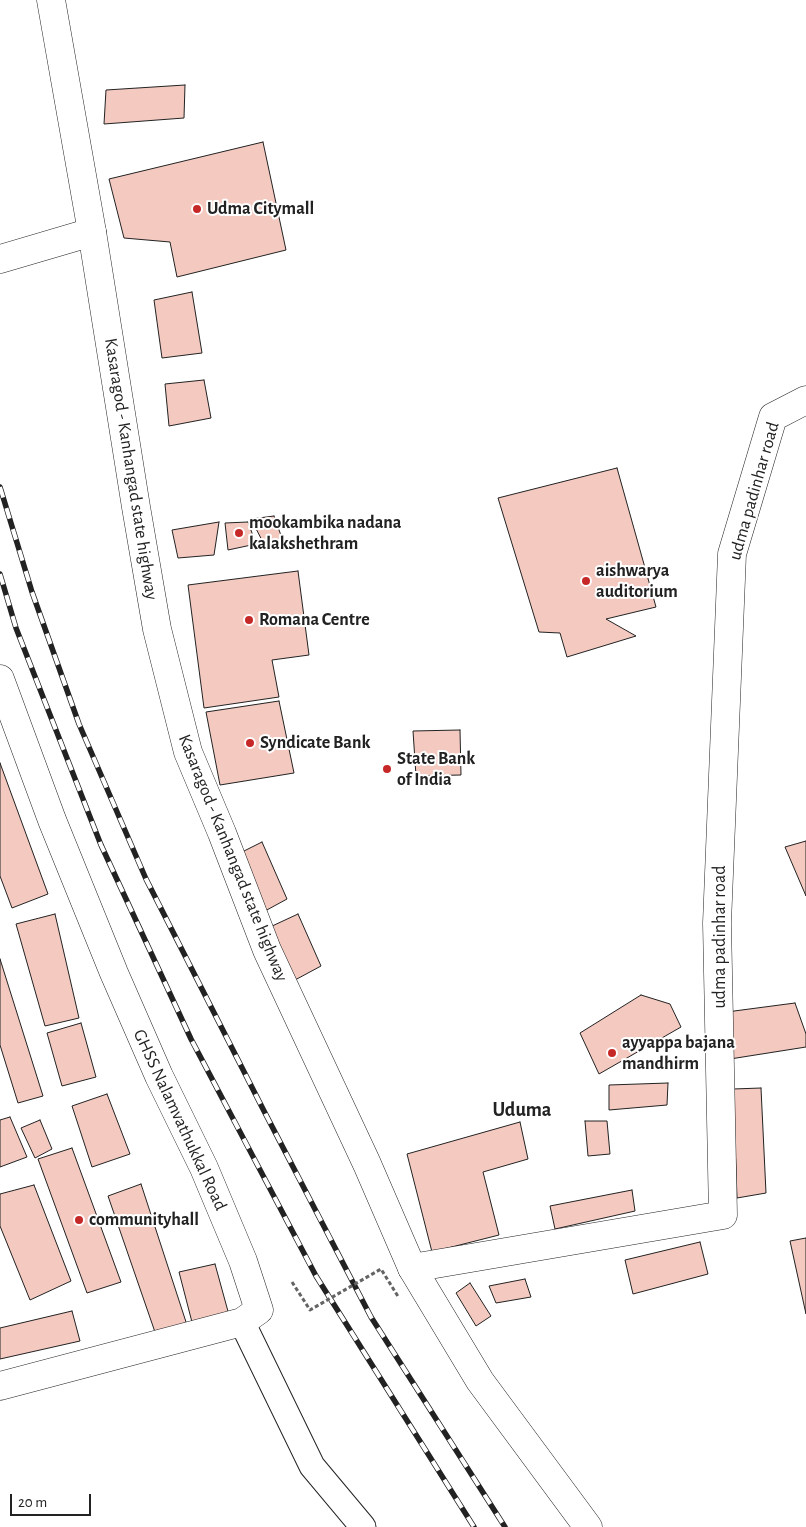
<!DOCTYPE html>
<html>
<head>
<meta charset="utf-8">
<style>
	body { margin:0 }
	#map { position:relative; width:806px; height:1527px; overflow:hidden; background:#fff; font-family:"Alegreya Sans",sans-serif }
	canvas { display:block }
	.scale { position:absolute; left:10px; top:1494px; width:81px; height:22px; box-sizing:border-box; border:2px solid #222; border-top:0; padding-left:6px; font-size:15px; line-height:18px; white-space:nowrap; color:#222; -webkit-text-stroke:4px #fff; paint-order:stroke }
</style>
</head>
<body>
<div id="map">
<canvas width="806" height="1527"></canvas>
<div class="scale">20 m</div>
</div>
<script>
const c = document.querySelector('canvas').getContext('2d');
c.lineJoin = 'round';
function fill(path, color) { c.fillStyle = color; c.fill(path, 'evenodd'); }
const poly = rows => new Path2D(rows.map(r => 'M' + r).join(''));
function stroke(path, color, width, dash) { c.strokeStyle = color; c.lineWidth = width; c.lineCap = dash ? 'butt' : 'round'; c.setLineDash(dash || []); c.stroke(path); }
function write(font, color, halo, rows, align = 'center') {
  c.font = font + ' "Alegreya Sans",sans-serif'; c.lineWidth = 4; c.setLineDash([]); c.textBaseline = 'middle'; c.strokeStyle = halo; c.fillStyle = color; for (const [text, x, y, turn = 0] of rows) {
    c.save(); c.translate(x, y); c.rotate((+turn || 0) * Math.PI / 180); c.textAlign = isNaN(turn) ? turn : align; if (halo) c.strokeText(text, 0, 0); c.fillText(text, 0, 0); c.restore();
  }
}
const building = poly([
	[185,85,184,118,104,124,106,90,185,85],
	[263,142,286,250,177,277,170,242,124,238,109,179,263,142],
	[192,292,202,353,162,358,154,300,192,292],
	[204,380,211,418,169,426,165,384,204,380],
	[617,468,656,607,606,619,636,636,567,657,560,633,539,632,498,498,617,468],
	[274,516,283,541,267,550,251,519,274,516],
	[219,522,214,555,178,558,172,530,219,522],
	[248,522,256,544,228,550,225,523,248,522],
	[298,571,309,655,272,660,279,697,204,708,188,585,298,571],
	[279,701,294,773,220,785,206,712,279,701],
	[460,730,461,775,416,776,413,731,460,730],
	[0,763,48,894,12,908,0,876,0,763],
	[806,841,806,896,785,847,806,841],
	[262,842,287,899,265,911,238,854,262,842],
	[55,914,79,1018,45,1026,16,924,55,914],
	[298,914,321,966,295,980,270,927,298,914],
	[0,959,43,1096,18,1103,0,1045,0,959],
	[641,995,670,1004,681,1027,599,1074,580,1033,641,995],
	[795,1003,806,1034,806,1047,730,1059,719,1013,795,1003],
	[81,1023,96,1077,62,1086,47,1033,81,1023],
	[668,1083,667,1105,609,1110,609,1085,668,1083],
	[761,1088,766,1193,737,1198,733,1089,761,1088],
	[107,1094,130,1154,92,1167,72,1106,107,1094],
	[10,1117,27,1157,0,1167,0,1120,10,1117],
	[40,1120,52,1149,35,1158,21,1128,40,1120],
	[585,1121,607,1121,610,1154,588,1156,585,1121],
	[520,1122,528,1159,483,1172,499,1235,432,1252,407,1154,520,1122],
	[72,1148,121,1282,87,1293,38,1159,72,1148],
	[141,1184,187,1325,156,1335,108,1196,141,1184],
	[34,1185,71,1281,30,1300,0,1226,0,1194,34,1185],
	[632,1190,635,1211,555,1229,550,1206,632,1190],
	[806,1238,806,1314,790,1241,806,1238],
	[700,1242,708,1274,633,1294,625,1260,700,1242],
	[215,1264,229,1315,193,1326,179,1272,215,1264],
	[525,1279,531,1297,496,1303,489,1286,525,1279],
	[470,1283,491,1316,476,1326,456,1293,470,1283],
	[72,1311,80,1341,0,1359,0,1328,72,1311]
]);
const minor = poly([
	[242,1322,312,1466,363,1527]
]);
const tertiary = poly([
	[412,1268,723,1215,717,923,732,554,773,417,806,400]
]);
const secondary = poly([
	[0,259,92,232],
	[0,679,52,820,114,973,159,1076,204,1168,243,1261,259,1310,242,1322,0,1386]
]);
const primary = poly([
	[51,0,92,232,136,507,157,629,188,752,222,833,267,950,367,1164,412,1268,480,1381,588,1527]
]);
const rail = poly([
	[0,487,32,592,79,724,146,879,264,1111,371,1317,505,1527],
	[0,574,16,628,101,845,191,1039,316,1276,474,1527]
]);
const pathBridge = poly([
	[292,1282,310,1310,381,1269,399,1298]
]);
const markers = [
	[197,209,5,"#c62828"],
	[239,533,5,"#c62828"],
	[586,581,5,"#c62828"],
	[249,620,5,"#c62828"],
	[250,743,5,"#c62828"],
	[387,769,5,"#c62828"],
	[612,1053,5,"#c62828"],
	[79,1220,5,"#c62828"]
];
const poiNames = [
	["Udma Citymall",207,209],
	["mookambika nadana",249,523],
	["kalakshethram",249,544],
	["aishwarya",596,571],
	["auditorium",596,592],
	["Romana Centre",259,620],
	["Syndicate Bank",260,743],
	["State Bank",397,759],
	["of India",397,780],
	["ayyappa bajana",622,1043],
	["mandhirm",622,1064],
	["communityhall",89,1220]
];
const streetNames = [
	["Kasaragod - Kanhangad state highway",131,469,81],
	["udma padinhar road",754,491,-74],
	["Kasaragod - Kanhangad state highway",233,858,68],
	["udma padinhar road",720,937,-90],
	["GHSS Nalamvathukkal Road",180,1120,65]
];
const quarterNames = [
	["Uduma",522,1110]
];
fill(building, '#f3c9c0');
stroke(building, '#222', 1);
stroke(minor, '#222', 27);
stroke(tertiary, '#222', 29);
stroke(secondary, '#222', 29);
stroke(primary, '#222', 29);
stroke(minor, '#fff', 25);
stroke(tertiary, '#fff', 28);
stroke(secondary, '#fff', 28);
stroke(primary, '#fff', 28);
stroke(rail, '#222', 5.5);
stroke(rail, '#fff', 4, [11]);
stroke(pathBridge, '#646464', 3, [4, 2.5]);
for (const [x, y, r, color] of markers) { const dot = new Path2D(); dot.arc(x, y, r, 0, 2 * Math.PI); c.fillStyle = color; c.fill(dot); stroke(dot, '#fff', 2); }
write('bold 18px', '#222', '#fff', poiNames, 'left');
write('18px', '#222', '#fff', streetNames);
write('bold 20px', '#222', '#fff', quarterNames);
</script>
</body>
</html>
